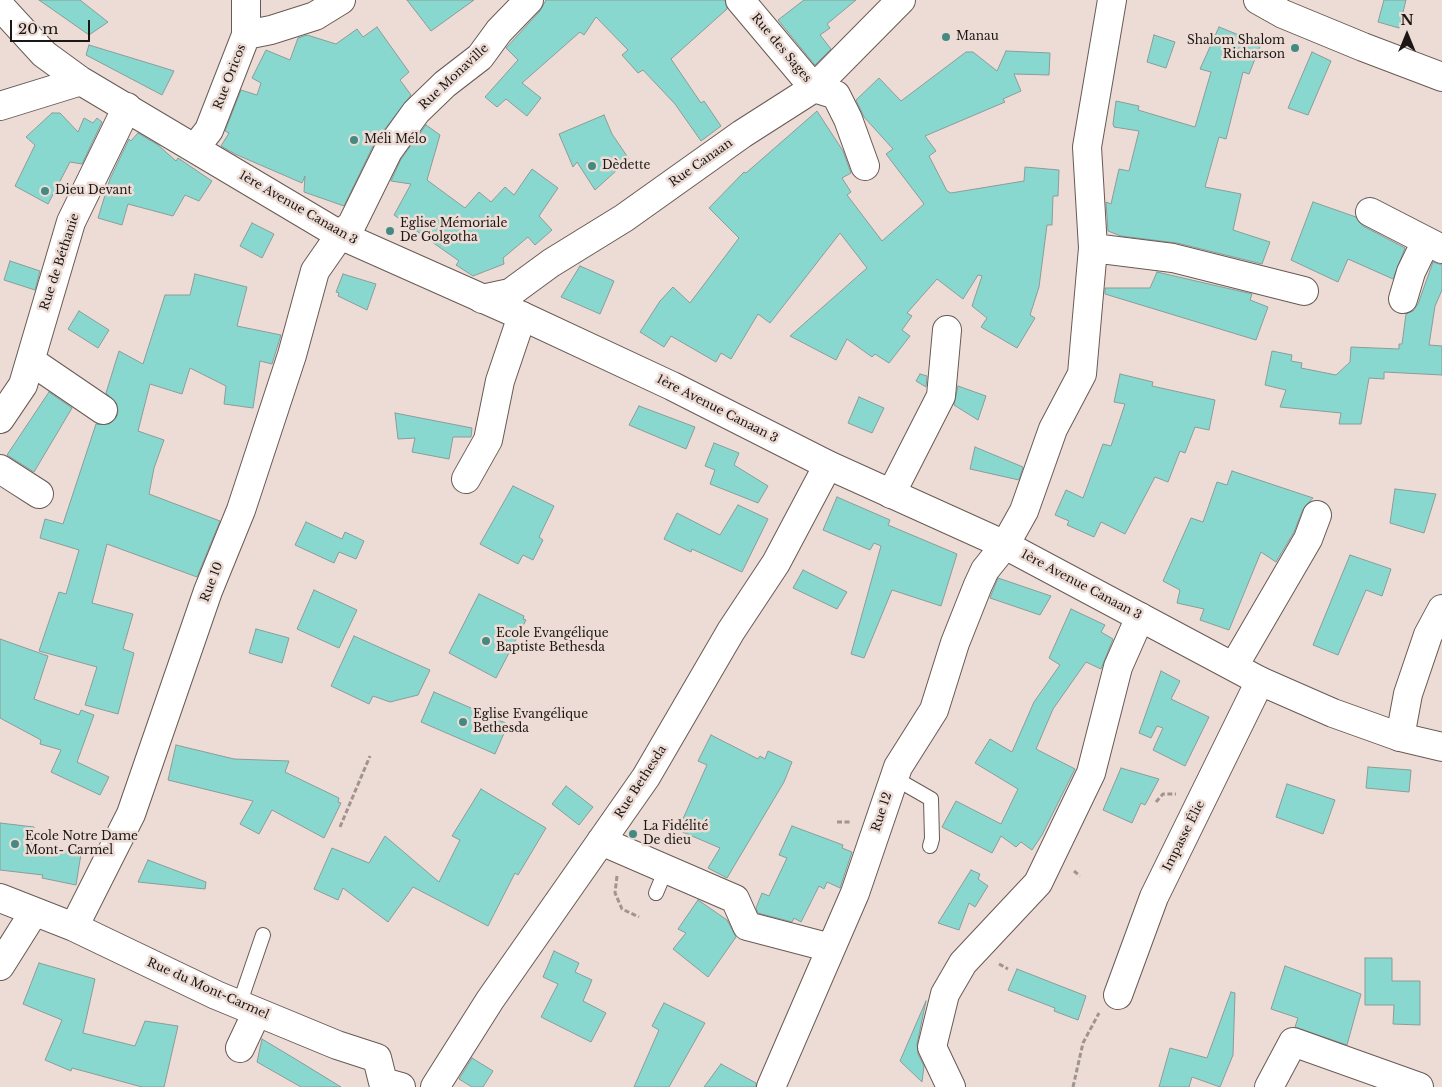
<!DOCTYPE html>
<html>
<head>
<meta charset="utf-8">
<style>
	body { margin:0 }
	#map { position:relative; width:1442px; height:1087px; overflow:hidden; background:#eddcd5; font-family:"Libre Baskerville",serif }
	canvas { display:block }
	.north { position:absolute; left:1382px; top:10px; width:50px; height:50px; -webkit-text-stroke:4px #eddcd5; paint-order:stroke; rotate:0deg; font-size:14px; font-weight:700; line-height:20px; text-align:center; color:#1c1714 }
	.north::after { content:''; display:block; margin:auto; width:18px; height:22px; background:#1c1714; clip-path:polygon(50% 0,100% 100%,50% 72%,0 100%) }
	.scale { position:absolute; left:10px; top:20px; width:80px; height:22px; box-sizing:border-box; border:2px solid #1c1714; border-top:0; padding-left:6px; font-size:15px; line-height:18px; white-space:nowrap; color:#1c1714; -webkit-text-stroke:4px #eddcd5; paint-order:stroke }
</style>
</head>
<body>
<div id="map">
<canvas width="1442" height="1087"></canvas>
<div class="north">N</div>
<div class="scale">20 m</div>
</div>
<script>
const c = document.querySelector('canvas').getContext('2d');
c.lineJoin = 'round';
function fill(path, color) { c.fillStyle = color; c.fill(path, 'evenodd'); }
const poly = rows => new Path2D(rows.map(r => 'M' + r).join(''));
function stroke(path, color, width, dash) { c.strokeStyle = color; c.lineWidth = width; c.lineCap = dash ? 'butt' : 'round'; c.setLineDash(dash || []); c.stroke(path); }
function write(font, color, halo, rows, align = 'center') {
  c.font = font + ' "Libre Baskerville",serif'; c.lineWidth = 5; c.setLineDash([]); c.textBaseline = 'middle'; c.strokeStyle = halo; c.fillStyle = color; for (const [text, x, y, turn = 0] of rows) {
    c.save(); c.translate(x, y); c.rotate((+turn || 0) * Math.PI / 180); c.textAlign = isNaN(turn) ? turn : align; if (halo) c.strokeText(text, 0, 0); c.fillText(text, 0, 0); c.restore();
  }
}
const building = poly([
	[39,0,80,0,108,22,89,35,39,0],
	[407,0,474,0,431,31,407,0],
	[546,0,725,0,727,9,671,59,701,103,704,101,721,126,701,141,675,104,643,70,638,73,622,55,628,50,596,17,584,35,580,32,522,83,541,98,527,116,506,99,497,107,485,97,518,60,506,48,540,11,546,0],
	[804,0,856,0,827,24,830,28,820,35,831,49,815,65,778,20,804,0],
	[1384,0,1406,0,1399,28,1378,22,1384,0],
	[377,27,409,72,400,80,411,95,375,142,344,206,304,192,305,176,302,183,235,154,221,146,229,133,225,131,241,90,257,95,261,83,252,78,266,50,290,60,298,38,307,35,336,44,357,29,363,37,377,27],
	[1219,27,1261,44,1249,74,1243,72,1226,139,1219,137,1205,187,1241,194,1233,230,1270,242,1262,264,1177,243,1121,236,1108,231,1106,202,1111,204,1119,169,1129,171,1139,131,1114,127,1113,124,1116,101,1139,106,1138,110,1195,127,1211,72,1200,69,1219,27],
	[1154,35,1175,42,1166,68,1147,62,1154,35],
	[89,45,158,66,174,71,162,95,86,55,89,45],
	[1006,51,1050,53,1049,75,1014,74,1021,91,1003,99,1005,102,925,136,936,151,929,156,947,191,951,193,1024,181,1025,167,1059,170,1058,196,1053,196,1052,225,1047,225,1039,287,1030,315,1035,318,1017,348,981,327,987,318,972,306,982,276,978,275,963,299,937,279,907,313,912,316,902,330,910,336,889,363,875,354,872,357,847,339,836,360,790,336,867,268,840,233,770,323,758,314,731,359,721,353,716,362,671,336,664,347,640,332,660,301,673,287,690,303,739,238,709,208,744,172,746,173,817,111,843,151,851,173,842,178,851,192,847,195,882,241,924,204,886,154,893,149,864,117,856,100,879,78,901,101,966,52,973,52,997,71,1006,51],
	[1312,52,1331,61,1308,115,1288,108,1312,52],
	[52,113,60,113,78,132,84,118,93,123,97,118,102,122,82,164,70,162,48,204,15,186,35,145,26,137,52,113],
	[604,115,612,134,629,159,595,190,577,162,573,167,559,134,604,115],
	[426,125,440,135,427,180,465,208,479,192,491,202,505,187,514,195,532,169,558,188,539,216,552,230,535,245,528,237,503,258,504,264,473,276,456,265,459,261,394,215,411,184,391,181,401,159,426,125],
	[138,133,158,145,176,161,178,158,212,181,199,201,185,195,173,216,128,204,122,225,98,218,110,179,129,139,131,141,138,133],
	[1313,202,1356,217,1363,226,1405,248,1393,279,1348,259,1338,282,1291,260,1313,202],
	[252,223,274,234,262,258,240,246,252,223],
	[10,261,40,271,35,290,4,280,10,261],
	[1433,262,1442,265,1442,290,1435,306,1429,345,1442,346,1442,375,1384,372,1384,379,1369,378,1361,424,1339,424,1341,413,1280,407,1286,390,1265,385,1272,351,1292,355,1291,361,1302,363,1301,368,1336,375,1350,362,1351,347,1399,349,1399,344,1402,344,1406,314,1413,311,1418,304,1433,262],
	[580,266,614,281,600,314,561,297,580,266],
	[1157,272,1252,294,1250,300,1268,307,1256,340,1105,294,1105,288,1150,288,1157,272],
	[195,274,247,287,237,326,281,335,272,364,260,361,253,408,224,404,226,386,190,368,182,394,150,384,138,431,164,440,154,468,149,494,220,521,197,577,107,544,92,603,133,614,123,649,134,653,118,714,85,705,97,667,39,651,59,592,66,594,79,550,40,538,45,519,63,524,96,424,109,424,116,418,118,412,117,404,106,393,119,351,143,364,165,295,190,295,195,274],
	[343,274,376,284,367,310,338,296,339,293,336,292,343,274],
	[79,311,109,330,98,348,68,329,79,311],
	[920,374,927,376,926,387,916,381,920,374],
	[1120,374,1153,382,1152,386,1215,400,1209,430,1195,427,1185,453,1180,451,1168,482,1155,477,1125,534,1101,522,1094,537,1067,525,1069,521,1055,515,1066,490,1083,498,1103,444,1111,446,1125,404,1114,402,1120,374],
	[958,386,986,396,978,420,954,405,958,386],
	[49,392,72,408,34,472,7,455,49,392],
	[859,397,884,408,872,433,848,423,859,397],
	[639,406,695,427,686,449,629,425,639,406],
	[395,413,472,428,471,437,453,437,449,459,412,452,415,438,398,439,395,413],
	[714,443,739,453,734,465,768,486,758,503,710,484,715,470,705,466,714,443],
	[975,447,1023,467,1019,480,970,469,975,447],
	[1232,471,1313,498,1303,509,1294,532,1276,562,1261,552,1229,630,1200,620,1204,609,1177,603,1180,590,1163,581,1191,518,1203,522,1217,482,1227,485,1232,471],
	[513,486,554,506,539,537,543,540,533,560,523,555,518,564,480,544,513,486],
	[1395,489,1436,494,1424,533,1390,523,1395,489],
	[837,497,890,520,888,525,957,554,941,606,892,590,864,658,851,654,881,546,874,543,870,550,823,530,837,497],
	[738,505,768,519,742,572,692,549,691,552,664,539,677,513,720,535,738,505],
	[306,522,342,539,345,532,364,541,356,559,339,552,334,563,295,545,306,522],
	[1350,555,1391,569,1382,596,1366,590,1338,655,1313,645,1350,555],
	[803,570,847,592,837,609,793,588,803,570],
	[998,578,1051,596,1040,615,990,598,998,578],
	[314,590,357,610,339,648,297,629,314,590],
	[479,594,524,616,523,619,526,620,496,678,449,653,479,594],
	[1071,609,1105,625,1101,632,1113,639,1101,669,1086,662,1053,709,1036,749,1075,769,1042,835,1032,850,1021,842,1016,847,1001,836,992,853,942,827,956,801,1001,824,1018,789,975,763,990,739,1012,752,1034,702,1060,665,1049,658,1071,609],
	[256,629,289,638,282,663,249,653,256,629],
	[354,636,430,670,418,695,390,702,373,696,369,704,331,686,354,636],
	[0,639,48,656,34,699,79,715,81,710,94,715,77,762,109,777,100,795,51,772,61,750,40,744,41,740,0,718,0,639],
	[1161,671,1180,681,1171,699,1209,717,1185,766,1153,750,1163,728,1157,726,1151,738,1139,733,1161,671],
	[434,692,508,724,495,754,421,722,434,692],
	[711,735,758,759,760,756,765,759,768,751,792,762,784,782,727,878,708,868,720,848,678,830,707,765,698,761,711,735],
	[176,745,234,759,289,761,285,772,339,798,338,802,341,803,324,838,272,810,259,834,240,824,253,801,168,780,176,745],
	[1368,767,1411,770,1409,792,1366,788,1368,767],
	[1121,768,1159,779,1145,805,1141,803,1132,823,1103,810,1121,768],
	[1287,784,1335,800,1323,834,1276,817,1287,784],
	[566,786,593,807,579,825,552,804,566,786],
	[481,789,546,828,518,875,515,873,488,926,413,887,388,922,343,888,338,900,314,889,332,848,369,863,385,836,439,882,460,840,452,836,481,789],
	[0,823,34,827,32,845,81,854,76,885,42,878,43,875,0,870,0,823],
	[792,826,843,845,842,848,852,852,840,888,827,882,824,889,819,886,801,922,794,918,792,922,758,913,756,908,762,893,769,896,787,858,779,855,792,826],
	[148,860,206,882,205,889,138,882,148,860],
	[971,870,980,874,978,879,988,886,975,907,969,903,959,930,938,923,971,870],
	[698,900,727,920,736,937,708,977,673,949,686,933,678,929,698,900],
	[554,951,579,963,575,972,592,980,583,1001,606,1013,591,1042,541,1017,558,984,543,977,554,951],
	[1365,958,1392,958,1392,981,1420,981,1420,1025,1393,1024,1394,1005,1365,1005,1365,958],
	[39,963,95,979,83,1033,135,1046,145,1021,178,1026,164,1087,142,1087,72,1068,71,1071,45,1060,62,1020,23,1004,39,963],
	[1285,966,1361,994,1347,1045,1295,1027,1298,1018,1271,1009,1285,966],
	[1017,969,1086,996,1078,1020,1054,1011,1055,1008,1008,990,1017,969],
	[1231,992,1235,993,1233,1055,1220,1087,1192,1077,1189,1087,1159,1087,1170,1048,1207,1058,1231,992],
	[926,1001,917,1044,918,1054,924,1066,922,1082,900,1061,926,1001],
	[664,1003,705,1023,669,1087,634,1087,659,1030,652,1026,664,1003],
	[262,1039,297,1060,341,1087,301,1087,257,1062,262,1039],
	[472,1058,493,1071,483,1087,472,1087,459,1079,472,1058],
	[721,1064,756,1083,756,1087,704,1087,721,1064]
]);
const path = poly([
	[1156,802,1163,794,1176,794],
	[837,822,850,822],
	[340,827,370,756],
	[1074,871,1080,876],
	[617,876,615,893,622,909,639,917],
	[999,964,1008,969],
	[1073,1087,1083,1043,1099,1013]
]);
const lane = poly([
	[891,776,931,799,932,839,930,846],
	[656,893,666,869],
	[239,1005,263,935]
]);
const street = poly([
	[740,0,814,88,836,95,848,119,865,166],
	[1258,0,1283,14,1363,47,1442,77],
	[246,35,271,30,315,16,341,0],
	[195,148,209,130,246,35,246,0],
	[1370,212,1442,249],
	[1093,248,1173,258,1304,291],
	[482,299,510,293,551,263,624,218,742,134,814,88,901,0],
	[1403,299,1411,272,1426,241],
	[31,361,103,410],
	[0,419,23,385,71,222,127,107],
	[0,469,39,494],
	[466,479,488,440,500,381,522,316],
	[891,494,941,396,947,330],
	[1234,666,1308,539,1317,515],
	[1400,737,1408,694,1428,635,1442,609],
	[601,841,735,899,747,926,831,948],
	[0,898,74,927,216,995,337,1045,377,1058,383,1082,401,1087],
	[74,927,131,814,208,591,241,510,292,355,315,271,340,235,352,224,388,151,416,112,445,84,480,57,499,31,529,0],
	[0,966,34,912],
	[1118,995,1154,897,1260,681],
	[240,1048,257,1012],
	[435,1087,490,1000,646,777,731,631,776,563,828,465],
	[771,1087,855,893,898,767,934,710,955,643,978,585,985,570,1005,545,1024,511,1053,429,1082,374,1093,248,1087,147,1112,0],
	[951,1087,932,1047,945,994,963,963,1038,883,1091,773,1118,667,1140,617],
	[1269,1087,1293,1042,1419,1087]
]);
const secondary = poly([
	[0,6,44,54,81,81],
	[0,106,81,81,340,235,522,316,672,386,828,465,1005,545,1260,681,1333,713,1400,737,1442,747]
]);
const markers = [
	[946,37,5,"#448a83"],
	[1295,48,5,"#448a83"],
	[354,140,5,"#448a83"],
	[592,166,5,"#448a83"],
	[45,191,5,"#448a83"],
	[390,231,5,"#448a83"],
	[486,641,5,"#448a83"],
	[463,722,5,"#448a83"],
	[633,834,5,"#448a83"],
	[15,844,5,"#448a83"]
];
const poiNames = [
	["Manau",956,37],
	["Shalom Shalom",1285,41,"right"],
	["Richarson",1285,55,"right"],
	["Méli Mélo",364,140],
	["Dèdette",602,166],
	["Dieu Devant",55,191],
	["Eglise Mémoriale",400,224],
	["De Golgotha",400,238],
	["Ecole Evangélique",496,634],
	["Baptiste Bethesda",496,648],
	["Eglise Evangélique",473,715],
	["Bethesda",473,729],
	["La Fidélité",643,827],
	["De dieu",643,841],
	["Ecole Notre Dame",25,837],
	["Mont- Carmel",25,851]
];
const streetNames = [
	["Rue des Sages",781,48,50],
	["Rue Oricos",230,77,-69],
	["Rue Monaville",454,77,-43],
	["Rue Canaan",701,163,-35],
	["1ère Avenue Canaan 3",298,208,30],
	["Rue de Béthanie",60,262,-72],
	["1ère Avenue Canaan 3",717,409,27],
	["Rue 10",212,582,-69],
	["1ère Avenue Canaan 3",1081,585,28],
	["Rue Bethesda",641,782,-57],
	["Rue 12",882,812,-72],
	["Impasse Élie",1184,836,-63],
	["Rue du Mont-Carmel",208,989,24]
];
fill(building, '#89d8cf');
stroke(building, '#8a9c99', 1);
stroke(lane, '#685a54', 16);
stroke(street, '#685a54', 30);
stroke(secondary, '#685a54', 30);
stroke(path, '#a0948e', 3, [5, 2.5]);
stroke(lane, '#fff', 14);
stroke(street, '#fff', 28);
stroke(secondary, '#fff', 28);
for (const [x, y, r, color] of markers) { const dot = new Path2D(); dot.arc(x, y, r, 0, 2 * Math.PI); c.fillStyle = color; c.fill(dot); stroke(dot, '#eddcd5', 2); }
write('12px', '#1c1714', '#eddcd5', poiNames, 'left');
write('12px', '#1c1714', '#eddcd5', streetNames);
</script>
</body>
</html>
